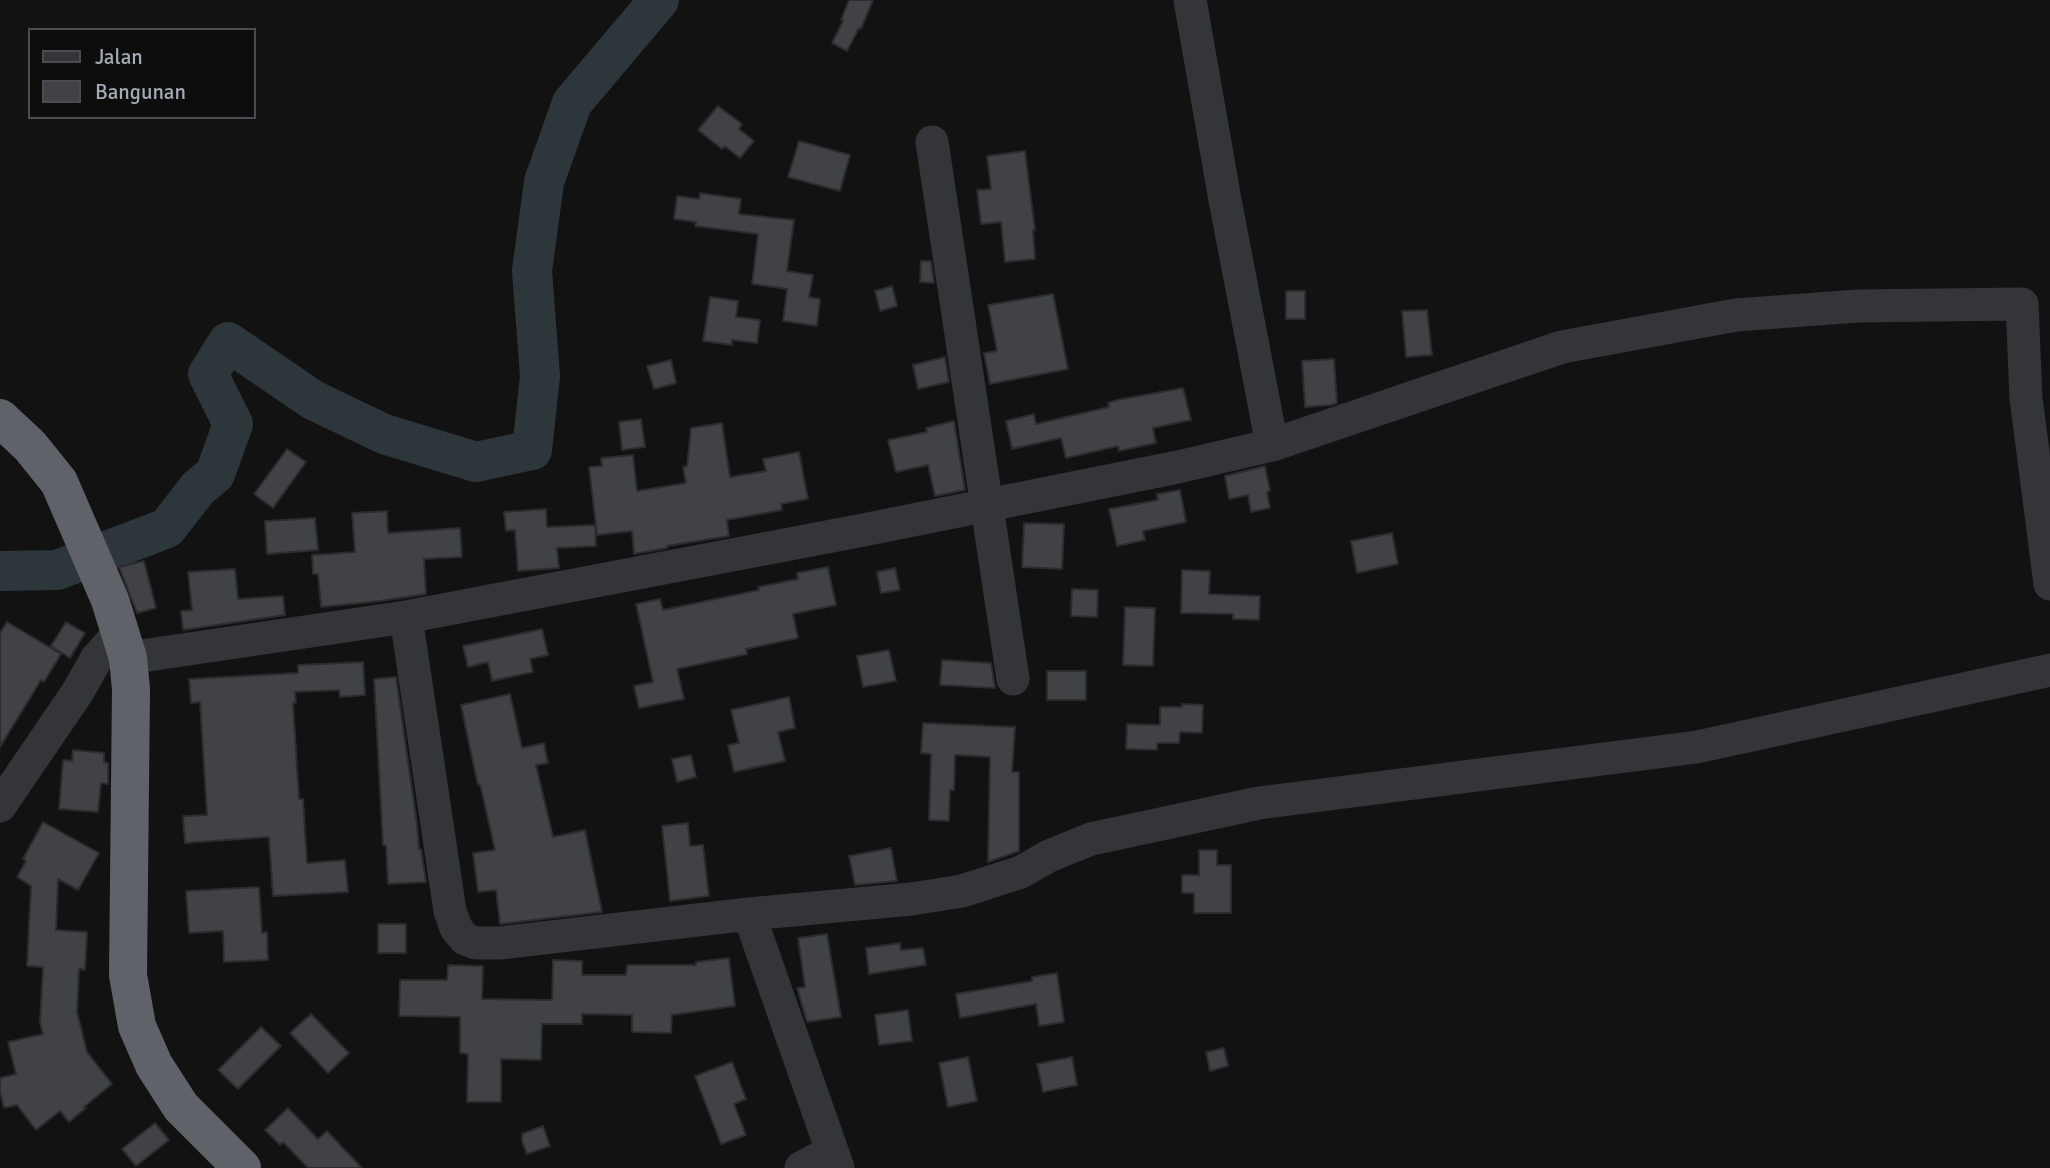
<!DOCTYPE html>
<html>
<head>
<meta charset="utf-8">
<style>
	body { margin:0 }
	#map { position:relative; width:2050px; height:1168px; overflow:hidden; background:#121213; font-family:Signika,sans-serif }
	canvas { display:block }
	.legend { position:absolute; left:28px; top:28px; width:228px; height:91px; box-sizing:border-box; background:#0d0d0e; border:2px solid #494c50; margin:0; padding:9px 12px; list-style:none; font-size:21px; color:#a4abb3 }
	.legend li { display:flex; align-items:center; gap:14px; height:35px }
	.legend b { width:35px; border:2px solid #494c50 }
</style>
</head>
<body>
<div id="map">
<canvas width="2050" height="1168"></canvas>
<ul class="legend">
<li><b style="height:9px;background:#333538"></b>Jalan</li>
<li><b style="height:19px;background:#414246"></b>Bangunan</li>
</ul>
</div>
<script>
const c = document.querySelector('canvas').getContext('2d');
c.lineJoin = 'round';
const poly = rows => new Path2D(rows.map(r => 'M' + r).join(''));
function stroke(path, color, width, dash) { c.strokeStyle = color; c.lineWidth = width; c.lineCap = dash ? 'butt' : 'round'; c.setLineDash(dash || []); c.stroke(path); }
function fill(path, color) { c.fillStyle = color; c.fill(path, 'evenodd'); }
const river = poly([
	[0,571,57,570,167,528,198,488,215,474,233,424,208,374,228,342,313,400,384,434,476,462,532,450,540,376,532,271,544,182,572,103,659,0]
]);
const building = poly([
	[849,0,873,0,861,29,859,28,847,51,832,43,843,21,841,20,849,0],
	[718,106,742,124,739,129,754,141,740,158,725,146,722,149,698,130,718,106],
	[799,141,850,155,840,191,788,177,799,141],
	[1025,151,1035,230,1033,230,1035,259,1005,262,1001,222,981,224,977,190,991,189,987,156,1025,151],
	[700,193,741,199,739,214,794,220,787,271,813,275,809,297,820,299,817,326,783,321,787,289,752,284,758,234,695,226,696,222,674,219,677,196,699,199,700,193],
	[921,261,931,261,934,283,920,282,921,261],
	[892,286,897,306,880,311,875,291,892,286],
	[1286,291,1305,291,1305,319,1286,319,1286,291],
	[1053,294,1068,369,990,384,984,353,997,351,988,305,1053,294],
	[710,297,738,301,736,317,760,320,757,343,732,340,732,345,703,341,710,297],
	[1427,310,1432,355,1406,357,1402,311,1427,310],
	[945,357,949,382,918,389,913,365,945,357],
	[1334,359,1337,403,1331,405,1305,407,1302,361,1334,359],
	[671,360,676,383,654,389,647,366,671,360],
	[1183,388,1191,420,1153,428,1156,443,1119,451,1118,446,1066,458,1061,438,1012,449,1006,421,1034,414,1036,424,1109,407,1108,403,1117,400,1183,388],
	[641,419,645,447,622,450,619,422,641,419],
	[954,421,965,490,935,496,928,465,896,472,888,440,927,432,926,428,954,421],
	[722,423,730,477,766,471,763,459,799,452,808,499,781,504,782,510,727,520,729,536,667,546,667,548,634,554,632,531,597,535,589,467,602,466,601,458,633,455,637,491,686,483,683,467,687,466,691,428,722,423],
	[287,449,306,462,273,508,254,494,287,449],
	[1265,466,1270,491,1267,492,1270,508,1251,512,1248,495,1229,499,1225,476,1265,466],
	[1180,490,1186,522,1143,531,1145,540,1117,546,1109,509,1158,500,1157,494,1180,490],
	[546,509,547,527,595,525,596,546,557,548,559,568,518,571,515,530,506,531,504,512,546,509],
	[387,511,388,533,460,528,462,557,424,559,426,594,380,601,321,607,318,574,313,574,312,555,355,552,352,513,387,511],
	[315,518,318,550,267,554,265,521,315,518],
	[1024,523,1064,524,1062,569,1022,567,1024,523],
	[1392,533,1398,564,1357,573,1351,541,1392,533],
	[144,561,156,608,137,613,119,567,144,561],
	[828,567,836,605,793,614,798,638,746,649,747,654,677,669,684,699,639,708,634,686,653,682,636,604,660,599,663,610,759,590,758,587,798,579,797,573,828,567],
	[895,568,900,590,881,593,877,572,895,568],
	[235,569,238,599,283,596,285,615,183,630,181,611,192,610,188,572,235,569],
	[1182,570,1210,571,1209,594,1260,596,1259,620,1233,619,1233,614,1181,613,1182,570],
	[1072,589,1098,590,1097,617,1071,616,1072,589],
	[1125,607,1155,608,1153,666,1123,665,1125,607],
	[7,622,61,654,44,682,41,680,0,747,0,633,7,622],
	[66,622,85,633,70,658,51,646,66,622],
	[542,629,548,655,530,659,533,672,492,681,488,662,468,667,463,646,542,629],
	[889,650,896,681,863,687,857,656,889,650],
	[942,660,991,663,995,688,940,685,942,660],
	[363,662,365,695,340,697,339,690,295,692,296,703,293,703,299,799,303,799,307,863,345,860,348,892,273,896,269,837,185,843,183,816,207,815,200,702,191,703,189,679,298,673,298,665,363,662],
	[1047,671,1086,671,1086,700,1047,700,1047,671],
	[396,677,417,824,419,849,421,849,426,882,388,884,386,845,383,845,374,679,396,677],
	[510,694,522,748,544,743,548,763,536,765,553,837,585,830,602,912,500,924,496,890,478,892,473,853,495,850,480,784,478,785,472,758,461,705,510,694],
	[789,697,795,728,778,732,785,761,734,772,728,745,739,743,731,710,789,697],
	[1182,704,1203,705,1202,733,1180,732,1179,743,1157,743,1157,750,1126,749,1127,724,1160,725,1160,707,1182,707,1182,704],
	[923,723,1015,727,1012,772,1019,772,1019,851,988,862,990,757,955,755,954,790,950,790,949,821,929,820,931,754,921,753,923,723],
	[73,750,104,753,104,762,108,763,108,784,101,783,98,812,59,809,63,760,72,761,73,750],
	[691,755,696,777,677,782,672,759,691,755],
	[43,822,99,853,78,890,58,879,56,930,87,932,85,970,79,969,77,1012,87,1052,112,1084,84,1107,86,1108,69,1122,60,1111,36,1130,17,1105,4,1108,0,1092,0,1078,16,1074,8,1042,43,1034,40,1023,43,967,27,966,31,886,17,877,26,861,23,859,43,822],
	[688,823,690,846,703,845,709,896,670,901,662,826,688,823],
	[891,848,897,881,855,885,849,856,891,848],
	[1199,850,1217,850,1217,865,1231,865,1231,913,1194,913,1194,893,1182,893,1182,875,1199,875,1199,850],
	[259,887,262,933,267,932,268,960,224,962,223,931,189,933,186,891,259,887],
	[378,924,406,924,406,953,378,953,378,924],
	[827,934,841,1017,807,1022,797,988,805,987,798,938,827,934],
	[900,943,901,950,923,948,926,965,869,974,866,948,900,943],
	[729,958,735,1006,672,1015,671,1033,632,1032,632,1015,582,1014,582,1024,542,1024,541,1060,501,1059,501,1102,467,1102,468,1054,460,1053,460,1017,399,1016,400,980,447,980,448,965,483,966,482,999,552,1000,553,960,582,961,582,975,626,975,627,965,696,965,696,962,729,958],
	[1057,973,1064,1022,1039,1026,1036,1004,960,1018,956,994,1032,981,1032,977,1057,973],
	[908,1010,912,1041,879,1045,875,1015,908,1010],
	[311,1014,349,1053,328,1073,290,1033,311,1014],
	[261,1027,281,1046,238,1089,218,1070,261,1027],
	[1224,1048,1228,1066,1210,1071,1206,1052,1224,1048],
	[968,1057,977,1101,948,1107,939,1063,968,1057],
	[1072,1057,1077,1085,1043,1092,1037,1064,1072,1057],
	[732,1062,746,1099,734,1104,746,1135,721,1144,695,1076,732,1062],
	[288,1108,318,1139,327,1131,362,1168,308,1168,283,1142,280,1145,265,1130,288,1108],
	[155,1123,169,1140,136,1166,122,1149,155,1123],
	[543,1126,550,1146,527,1154,522,1141,522,1134,543,1126]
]);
const minor = poly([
	[1190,0,1225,200,1272,445],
	[932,142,1013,679],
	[406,617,450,911,456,928,465,939,476,943,500,943,749,914,912,899,962,891,1021,872,1049,856,1091,839,1259,803,1697,747,2050,670],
	[128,658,406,617,853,532,1178,467,1272,445,1562,347,1736,315,1858,306,2022,304,2026,398,2050,584],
	[0,806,77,693,97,658,121,631],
	[749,914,838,1168],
	[801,1168,832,1151]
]);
const highway = poly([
	[0,418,30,446,59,482,110,600,128,658,131,689,128,975,137,1026,154,1065,181,1107,242,1168]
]);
stroke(river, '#2c363b', 40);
fill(building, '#414246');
stroke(building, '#2c2c2f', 2);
stroke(minor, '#333538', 33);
stroke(highway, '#5f6369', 38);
</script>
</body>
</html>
